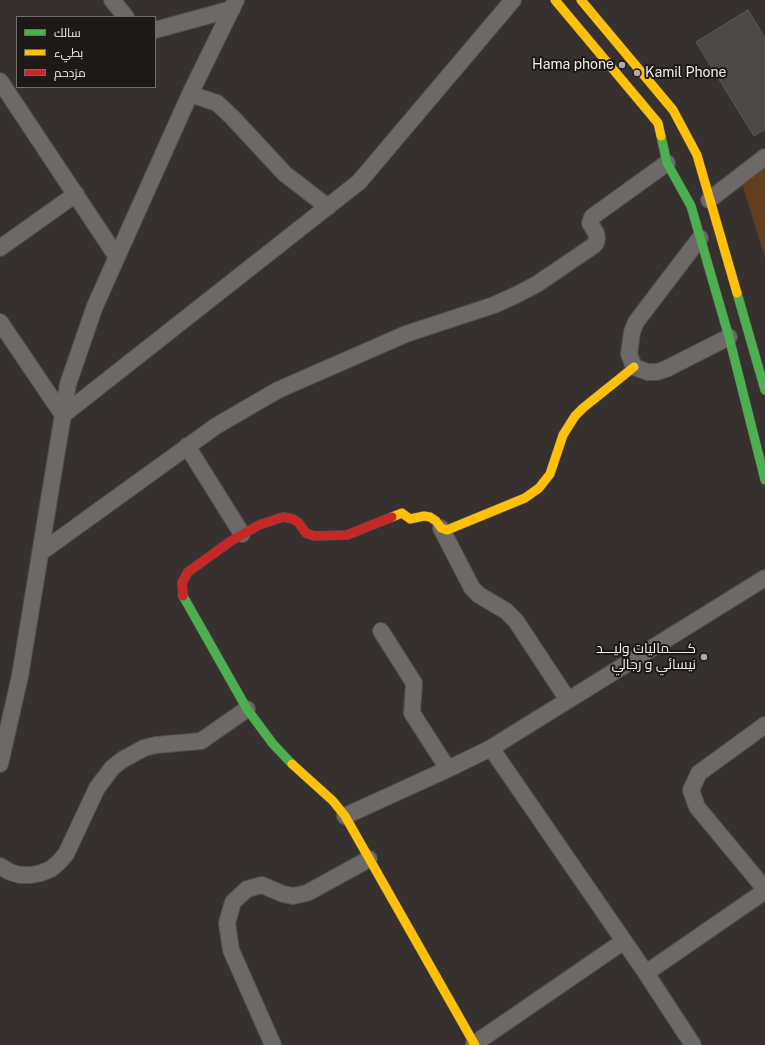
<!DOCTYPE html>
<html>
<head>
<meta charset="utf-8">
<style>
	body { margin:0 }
	#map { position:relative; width:765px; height:1045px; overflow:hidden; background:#36312e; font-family:"Public Sans",Cairo,sans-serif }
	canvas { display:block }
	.legend { position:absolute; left:16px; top:16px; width:140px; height:72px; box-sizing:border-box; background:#1d1916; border:1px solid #726d6a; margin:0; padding:5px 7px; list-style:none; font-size:12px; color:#f2ece8 }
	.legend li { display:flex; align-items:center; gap:8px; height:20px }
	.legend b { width:20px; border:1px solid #726d6a }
</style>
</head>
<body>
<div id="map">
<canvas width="765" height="1045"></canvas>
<ul class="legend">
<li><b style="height:5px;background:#4caf50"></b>سالك</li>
<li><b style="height:5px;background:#ffc107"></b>بطيء</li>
<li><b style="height:5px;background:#c62828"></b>مزدحم</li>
</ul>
</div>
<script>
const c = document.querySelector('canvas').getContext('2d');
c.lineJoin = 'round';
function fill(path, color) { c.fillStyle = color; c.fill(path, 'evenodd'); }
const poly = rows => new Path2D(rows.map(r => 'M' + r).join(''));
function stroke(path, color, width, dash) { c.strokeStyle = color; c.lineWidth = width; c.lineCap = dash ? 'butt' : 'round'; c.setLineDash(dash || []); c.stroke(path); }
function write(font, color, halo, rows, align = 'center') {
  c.font = font + ' "Public Sans",Cairo,sans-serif'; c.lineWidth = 4; c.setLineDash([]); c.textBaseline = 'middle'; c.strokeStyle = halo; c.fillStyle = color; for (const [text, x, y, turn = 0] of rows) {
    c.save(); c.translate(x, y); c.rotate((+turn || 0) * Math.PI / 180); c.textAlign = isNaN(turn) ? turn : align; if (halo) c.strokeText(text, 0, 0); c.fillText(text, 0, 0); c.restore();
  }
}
const green = poly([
	[765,162,765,258,739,174]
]);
const building = poly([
	[748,10,765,38,765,129,754,136,696,42,748,10]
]);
const street = poly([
	[112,0,126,17],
	[155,30,232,9],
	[0,81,117,257],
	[190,94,217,103,232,117,285,174,328,207],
	[709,200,765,157],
	[700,238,636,322,632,332,629,354,634,367,648,372,657,372,666,369,729,337],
	[0,248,76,194],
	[0,322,63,415,359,182,513,0],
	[187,446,242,534],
	[441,528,472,588,479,595,506,611,516,621,568,700],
	[40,553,216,426,278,390,406,334,494,305,516,295,537,284,593,246,596,243,597,238,596,233,590,223,592,217,667,163],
	[381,631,414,683,412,713,448,769],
	[765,725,699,773,691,790,697,807,765,889],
	[491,748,646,973,693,1045],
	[0,764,20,676,68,384,95,306,190,94,236,0],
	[345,816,448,769,491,748,765,578],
	[0,866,10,872,20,875,31,875,41,873,51,869,59,862,66,854,97,788,112,768,122,760,144,748,156,745,201,741,247,709],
	[646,973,765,891],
	[474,1044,624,941],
	[273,1045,231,950,227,923,233,902,247,889,262,885,283,894,293,896,307,893,369,859]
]);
const fast = poly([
	[661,136,667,163,691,206,729,337,765,480],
	[737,293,765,390],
	[183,596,247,709,273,744,292,764]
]);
const slow = poly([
	[555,0,658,123,661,136],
	[581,0,673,110,697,155,737,293],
	[392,517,402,513,410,519,424,516,430,517,436,521,441,528,447,530,525,498,539,488,550,474,563,435,575,416,583,408,634,367],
	[292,764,333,801,345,816,475,1045]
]);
const jam = poly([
	[183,596,182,583,188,572,231,541,259,525,283,517,293,519,298,522,306,533,314,536,347,535,392,517]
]);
const markers = [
	[622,65,4,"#b0aba7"],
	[637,73,4,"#b0aba7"],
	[704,657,4,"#b0aba7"]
];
const poiNames = [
	["Hama phone",614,65],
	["Kamil Phone",645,73,"left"],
	["كـــــمالیات ولیـــد",696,649],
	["نیسائي و رجالي",696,665]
];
fill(green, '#623d1e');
fill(building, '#4c4845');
stroke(building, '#5e5957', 1);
stroke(street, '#534f4d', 18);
stroke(fast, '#534f4d', 10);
stroke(slow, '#534f4d', 10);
stroke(jam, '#534f4d', 10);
stroke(street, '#6c6968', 16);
stroke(fast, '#4caf50', 9);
stroke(slow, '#ffc107', 9);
stroke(jam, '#c62828', 9);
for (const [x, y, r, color] of markers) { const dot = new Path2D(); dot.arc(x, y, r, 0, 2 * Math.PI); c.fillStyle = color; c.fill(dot); stroke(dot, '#1d1916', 1.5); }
write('14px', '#f2ece8', '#1d1916', poiNames, 'right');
</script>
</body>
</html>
